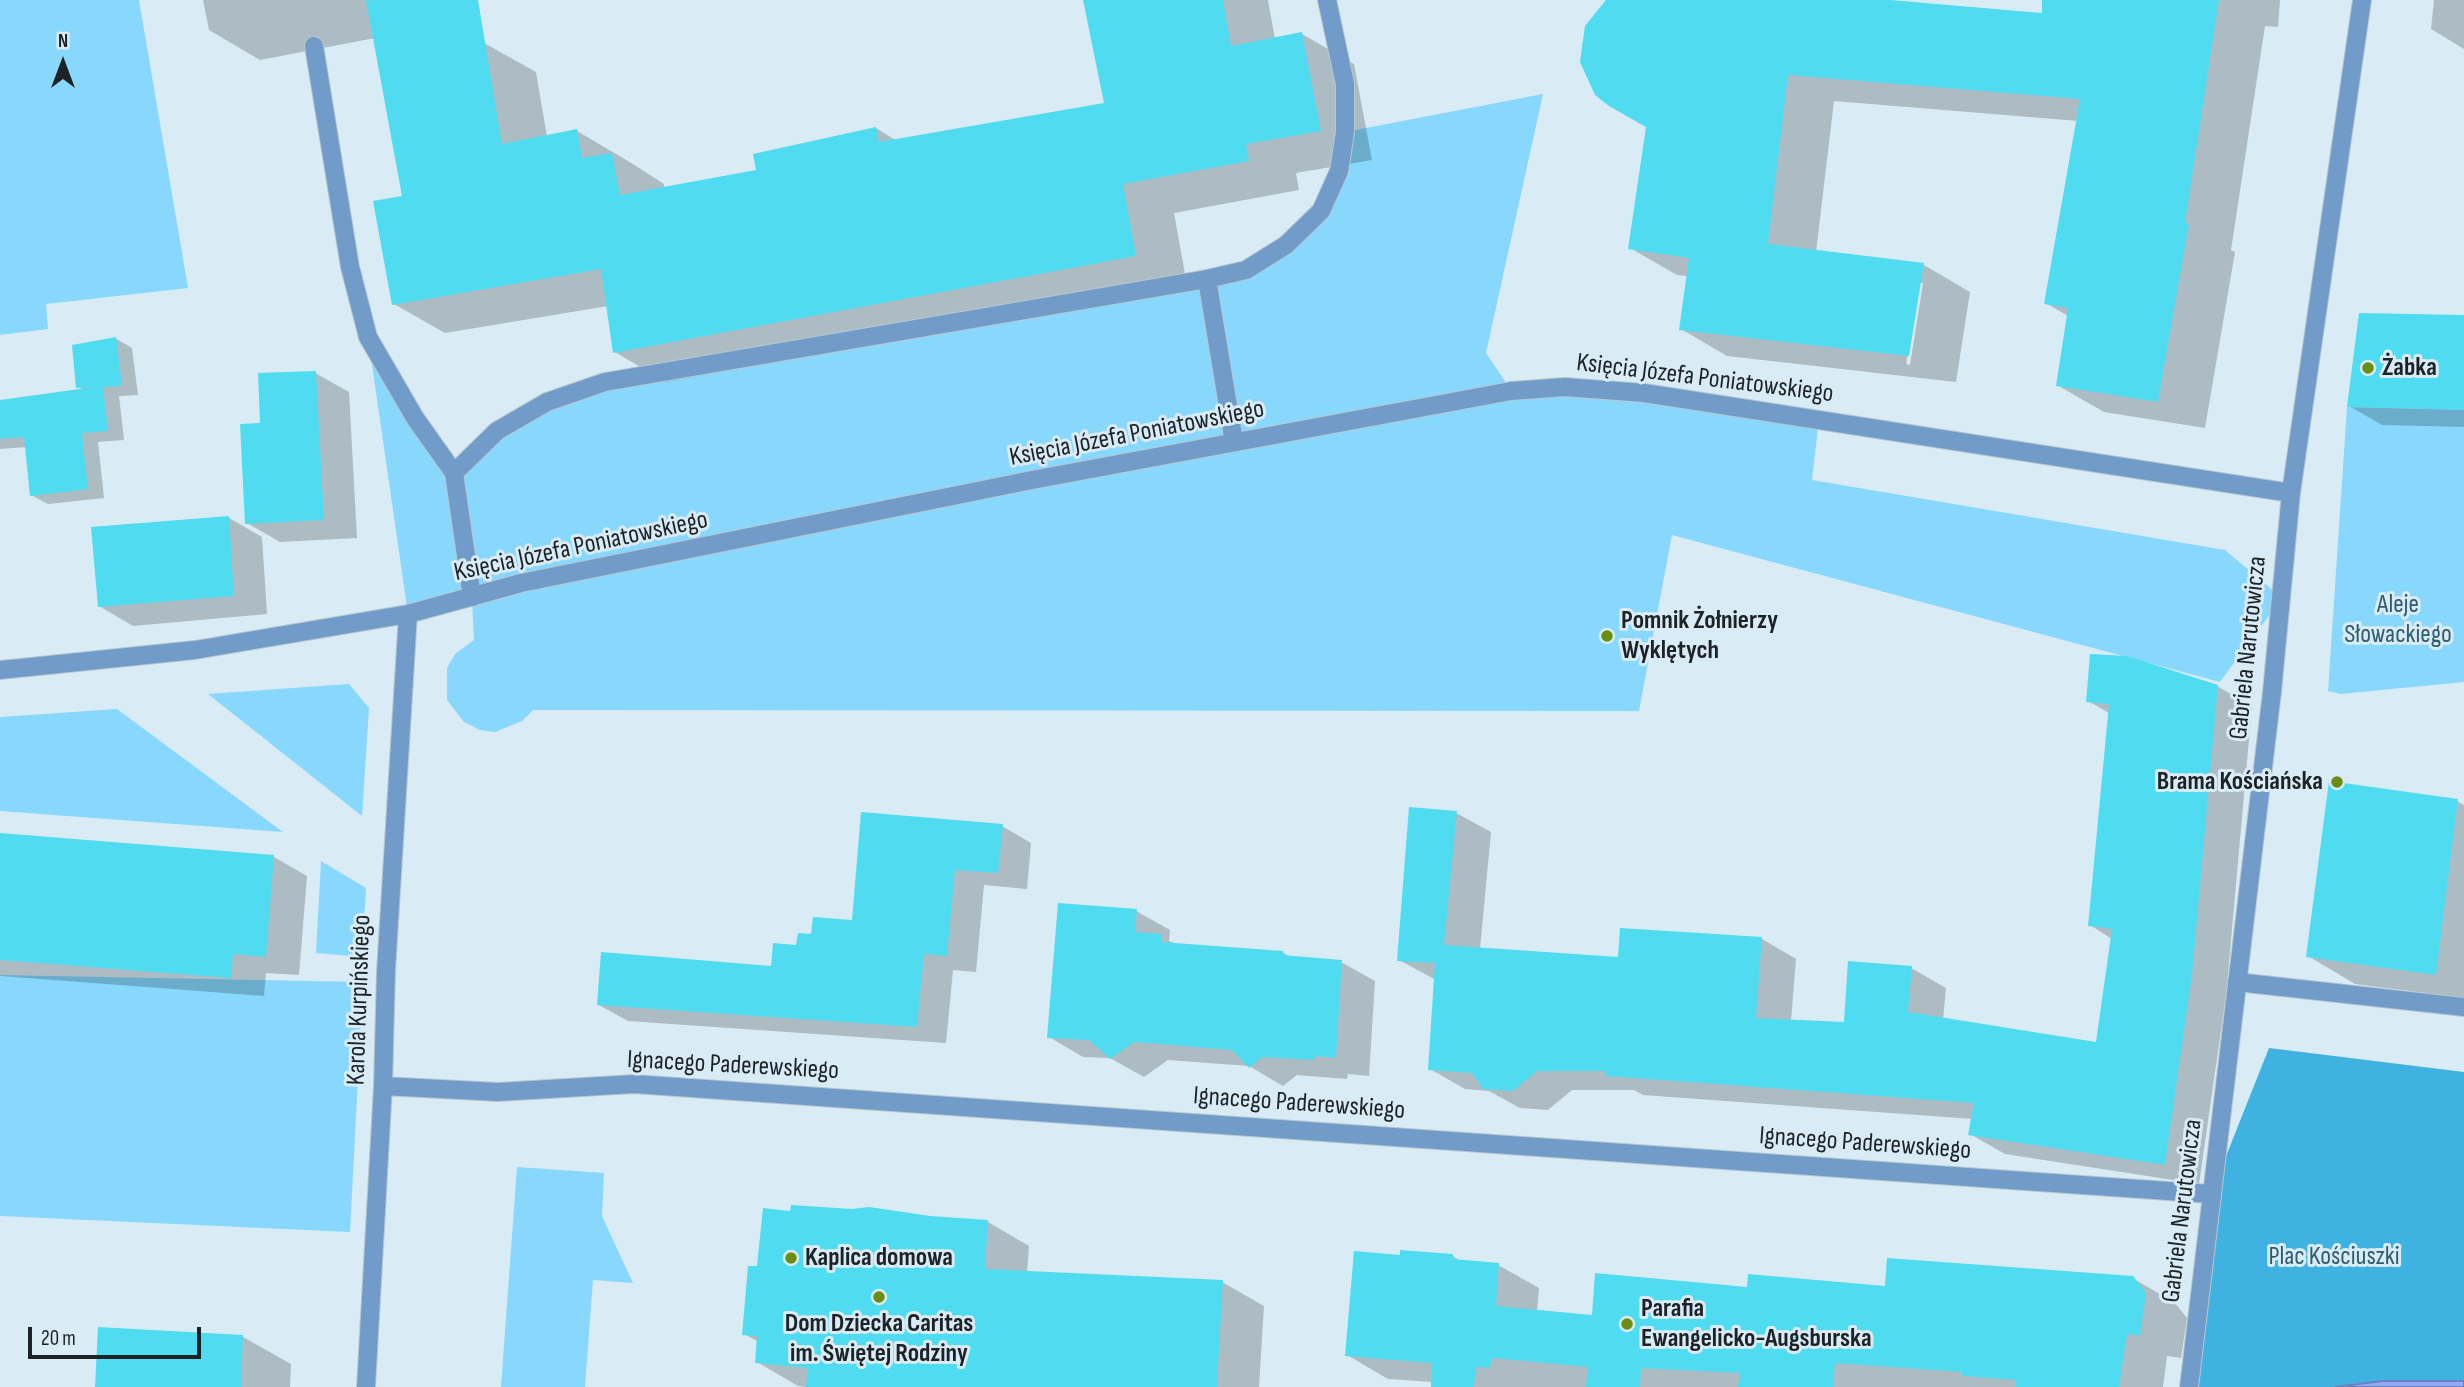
<!DOCTYPE html>
<html>
<head>
<meta charset="utf-8">
<style>
	body { margin:0 }
	#map { position:relative; width:2464px; height:1387px; overflow:hidden; background:#d9ebf4; font-family:"Sofia Sans Condensed",sans-serif }
	canvas { display:block }
	.north { position:absolute; left:28px; top:28px; width:70px; height:70px; -webkit-text-stroke:5px #d9ebf4; paint-order:stroke; rotate:0deg; font-size:19px; font-weight:700; line-height:28px; text-align:center; color:#1c2226 }
	.north::after { content:''; display:block; margin:auto; width:24px; height:32px; background:#1c2226; clip-path:polygon(50% 0,100% 100%,50% 72%,0 100%) }
	.scale { position:absolute; left:28px; top:1327px; width:173px; height:32px; box-sizing:border-box; border:4px solid #1c2226; border-top:0; padding-left:9px; font-size:21px; line-height:24px; white-space:nowrap; color:#1c2226; -webkit-text-stroke:5px #d9ebf4; paint-order:stroke }
</style>
</head>
<body>
<div id="map">
<canvas width="2464" height="1387"></canvas>
<div class="north">N</div>
<div class="scale">20 m</div>
</div>
<script>
const c = document.querySelector('canvas').getContext('2d');
c.lineJoin = 'round';
function fill(path, color) { c.fillStyle = color; c.fill(path, 'evenodd'); }
const poly = rows => new Path2D(rows.map(r => 'M' + r).join(''));
function stroke(path, color, width, dash) { c.strokeStyle = color; c.lineWidth = width; c.lineCap = dash ? 'butt' : 'round'; c.setLineDash(dash || []); c.stroke(path); }
function write(font, color, halo, rows, align = 'center') {
  c.font = font + ' "Sofia Sans Condensed",sans-serif'; c.lineWidth = 6; c.setLineDash([]); c.textBaseline = 'middle'; c.strokeStyle = halo; c.fillStyle = color; for (const [text, x, y, turn = 0] of rows) {
    c.save(); c.translate(x, y); c.rotate((+turn || 0) * Math.PI / 180); c.textAlign = isNaN(turn) ? turn : align; if (halo) c.strokeText(text, 0, 0); c.fillText(text, 0, 0); c.restore();
  }
}
const green = poly([
	[0,0,139,0,188,288,46,304,48,329,0,335],
	[1543,94,1486,353,1511,390,1565,387,1819,419,1812,480,2225,550,2282,598,2220,682,1672,535,1639,711,533,710,522,721,495,732,480,730,464,722,447,700,447,668,455,654,474,640,472,601,408,614,368,337,454,473,497,431,605,382,1207,279,1286,245,1321,211,1345,132],
	[2347,407,2464,410,2464,682,2340,694,2328,691],
	[349,684,369,708,362,816,208,694],
	[117,709,283,832,0,811,0,717],
	[321,861,366,888,362,957,316,953],
	[0,975,363,982,350,1232,0,1216],
	[517,1167,604,1173,602,1216,633,1283,593,1280,585,1387,501,1387]
]);
const forest = poly([
	[2269,1048,2464,1072,2464,1387,2189,1387,2211,1194]
]);
const water = poly([
	[2383,1381,2464,1381,2464,1387,2335,1387,2383,1381]
]);
const shadow = poly([
	[203,0,465,0,484,43,536,72,547,137,577,131,628,161,664,184,664,189,758,171,876,128,897,141,1106,105,1085,0,1268,0,1275,39,1302,34,1354,64,1372,160,1296,173,1299,190,1174,213,1187,285,666,382,615,352,608,306,445,333,394,304,404,197,375,38,260,60,209,30],
	[1612,0,1870,0,2108,20,2110,0,2280,0,2278,27,2265,26,2231,250,2235,252,2205,428,2104,412,2057,385,2068,316,2046,303,2078,121,1834,101,1816,252,1924,265,1970,292,1956,382,1727,356,1681,329,1688,276,1677,275,1630,248,1648,127,1597,94,1582,62,1582,44,1596,12],
	[1919,283,1923,283,1910,365,1906,364],
	[2434,0,2464,0,2464,49,2431,29],
	[2464,317,2464,427,2382,425,2349,406],
	[115,338,132,348,138,395,119,396,124,440,98,442,104,498,48,504,31,495,27,447,0,449,0,402,84,390,78,387],
	[315,373,349,392,357,538,280,542,247,523,262,425],
	[229,518,262,537,267,614,133,626,99,606],
	[2217,686,2252,706,2226,996,2199,1184,2005,1154,1970,1134,1973,1119,1643,1095,1634,1090,1572,1090,1548,1110,1520,1108,1489,1091,1465,1089,1430,1069,1436,980,1399,960,1456,813,1491,832,1480,949,1620,959,1762,939,1796,959,1791,1021,1845,1024,1911,968,1946,988,1943,1020,2098,1044,2112,939,2090,925,2109,713,2088,701],
	[2457,801,2464,805,2464,998,2355,984,2308,956],
	[1002,826,1031,843,1027,889,984,885,976,972,953,970,946,1043,628,1021,599,1005,772,968,813,936,854,922],
	[0,835,274,857,307,876,299,975,266,973,264,996,0,976],
	[1136,911,1170,930,1169,941,1176,944,1282,952,1292,958,1341,962,1375,981,1369,1076,1348,1074,1347,1079,1297,1075,1283,1086,1249,1066,1168,1060,1144,1077,1110,1058,1083,1057,1049,1037],
	[930,1218,988,1222,1029,1246,1027,1273,1222,1282,1264,1306,1259,1387,808,1387,798,1386,757,1362,759,1342,744,1334,758,1267],
	[1453,1256,1462,1262,1498,1265,1539,1288,1537,1312,1593,1317,1748,1289,1887,1287,2132,1278,2174,1302,2187,1318,2181,1358,2167,1356,2163,1387,1433,1387,1433,1382,1388,1379,1347,1355,1401,1257],
	[99,1329,243,1337,291,1364,290,1387,96,1387]
]);
const building = poly([
	[366,0,478,0,502,144,577,129,582,158,612,153,620,195,756,170,753,154,876,127,879,142,1104,103,1083,0,1223,0,1231,46,1302,32,1321,131,1246,144,1249,161,1123,184,1136,256,613,353,601,269,392,305,373,201,402,196],
	[1606,0,1890,0,2042,13,2042,0,2219,0,2185,223,2189,224,2158,402,2056,386,2068,308,2044,304,2080,99,1788,75,1768,244,1924,263,1909,356,1679,330,1689,258,1628,249,1646,127,1609,106,1595,95,1580,62,1585,26],
	[2359,313,2464,315,2464,410,2347,407],
	[116,337,122,386,103,387,108,431,82,433,88,489,30,496,24,437,0,439,0,400,94,387,76,388,72,345],
	[316,371,324,520,245,524,240,424,260,423,258,373],
	[229,516,234,596,98,607,91,527],
	[2090,654,2127,656,2218,685,2192,975,2165,1165,1968,1135,1974,1103,1606,1076,1606,1071,1537,1071,1513,1091,1483,1089,1472,1073,1428,1070,1435,963,1397,961,1409,807,1457,811,1444,945,1618,957,1620,928,1762,937,1756,1018,1844,1022,1848,961,1912,966,1908,1012,2096,1042,2112,929,2088,926,2109,704,2086,702],
	[2329,781,2458,799,2436,975,2306,957],
	[861,812,1003,824,998,873,955,870,947,956,924,954,917,1027,597,1005,601,952,771,966,773,943,796,945,798,933,811,934,813,917,852,920],
	[0,833,274,855,266,957,233,954,231,978,0,960],
	[1058,903,1137,909,1135,932,1161,934,1161,942,1283,951,1283,955,1342,960,1336,1058,1315,1056,1314,1060,1262,1057,1249,1068,1232,1050,1134,1042,1110,1059,1089,1040,1047,1038],
	[791,1205,852,1209,869,1207,930,1216,988,1220,985,1269,1223,1280,1217,1387,806,1387,808,1368,755,1363,757,1336,742,1335,748,1266,757,1266,763,1208,790,1211],
	[1400,1250,1453,1254,1453,1259,1499,1263,1496,1306,1592,1315,1595,1273,1747,1287,1748,1274,1885,1286,1887,1258,2133,1276,2146,1293,2140,1336,2127,1334,2119,1387,2015,1387,2016,1380,1962,1376,1962,1372,1835,1363,1833,1387,1738,1387,1740,1373,1641,1368,1640,1387,1586,1387,1588,1367,1492,1358,1490,1368,1476,1367,1474,1387,1431,1387,1432,1363,1345,1356,1354,1251,1400,1255],
	[98,1327,243,1335,241,1387,95,1387]
]);
const lane = poly([
	[314,46,350,267,368,337,415,418,454,473],
	[1207,279,1234,442],
	[472,597,454,473,497,431,547,402,605,382,1207,279,1246,270,1286,245,1321,211,1339,171,1345,132,1345,84,1327,0],
	[2237,982,2464,1007]
]);
const street = poly([
	[0,670,195,650,408,614,521,583,1032,480,1511,391,1565,387,1644,393,2291,493],
	[383,1086,498,1092,634,1084,2211,1194],
	[366,1387,383,1086,386,971,408,614],
	[2189,1387,2272,692,2291,493,2362,0]
]);
const markers = [
	[2368,368,7,"#6b8d13"],
	[1607,636,7,"#6b8d13"],
	[2337,782,7,"#6b8d13"],
	[791,1258,7,"#6b8d13"],
	[879,1297,7,"#6b8d13"],
	[1627,1324,7,"#6b8d13"]
];
const poiNames = [
	["Żabka",2382,368],
	["Pomnik Żołnierzy",1621,621],
	["Wyklętych",1621,651],
	["Brama Kościańska",2323,782,"right"],
	["Kaplica domowa",805,1258],
	["Parafia",1641,1309],
	["Ewangelicko-Augsburska",1641,1339],
	["Dom Dziecka Caritas",879,1324,"center"],
	["im. Świętej Rodziny",879,1354,"center"]
];
const streetNames = [
	["Księcia Józefa Poniatowskiego",1705,379,7],
	["Księcia Józefa Poniatowskiego",1137,434,-11],
	["Księcia Józefa Poniatowskiego",581,547,-12],
	["Gabriela Narutowicza",2249,648,-84],
	["Karola Kurpińskiego",360,1000,-88],
	["Ignacego Paderewskiego",733,1066,3],
	["Ignacego Paderewskiego",1299,1104,4],
	["Ignacego Paderewskiego",1865,1144,4],
	["Gabriela Narutowicza",2183,1211,-83]
];
const parkNames = [
	["Aleje",2398,605],
	["Słowackiego",2398,635],
	["Plac Kościuszki",2334,1257]
];
fill(green, '#88d8fe');
fill(forest, '#40b2e1');
fill(water, '#92a8fa');
stroke(water, '#6f80ba', 2);
fill(shadow, '#0003');
fill(building, '#50dcf0');
stroke(lane, '#b7c7cf', 20);
stroke(street, '#b7c7cf', 20);
stroke(lane, '#719cc9', 18);
stroke(street, '#719cc9', 18);
for (const [x, y, r, color] of markers) { const dot = new Path2D(); dot.arc(x, y, r, 0, 2 * Math.PI); c.fillStyle = color; c.fill(dot); stroke(dot, '#d9ebf4', 2.5); }
write('bold 26px', '#1c2226', '#d9ebf4', poiNames, 'left');
write('26px', '#1c2226', '#d9ebf4', streetNames);
write('26px', '#2e5c70', '#d9ebf4', parkNames);
</script>
</body>
</html>
